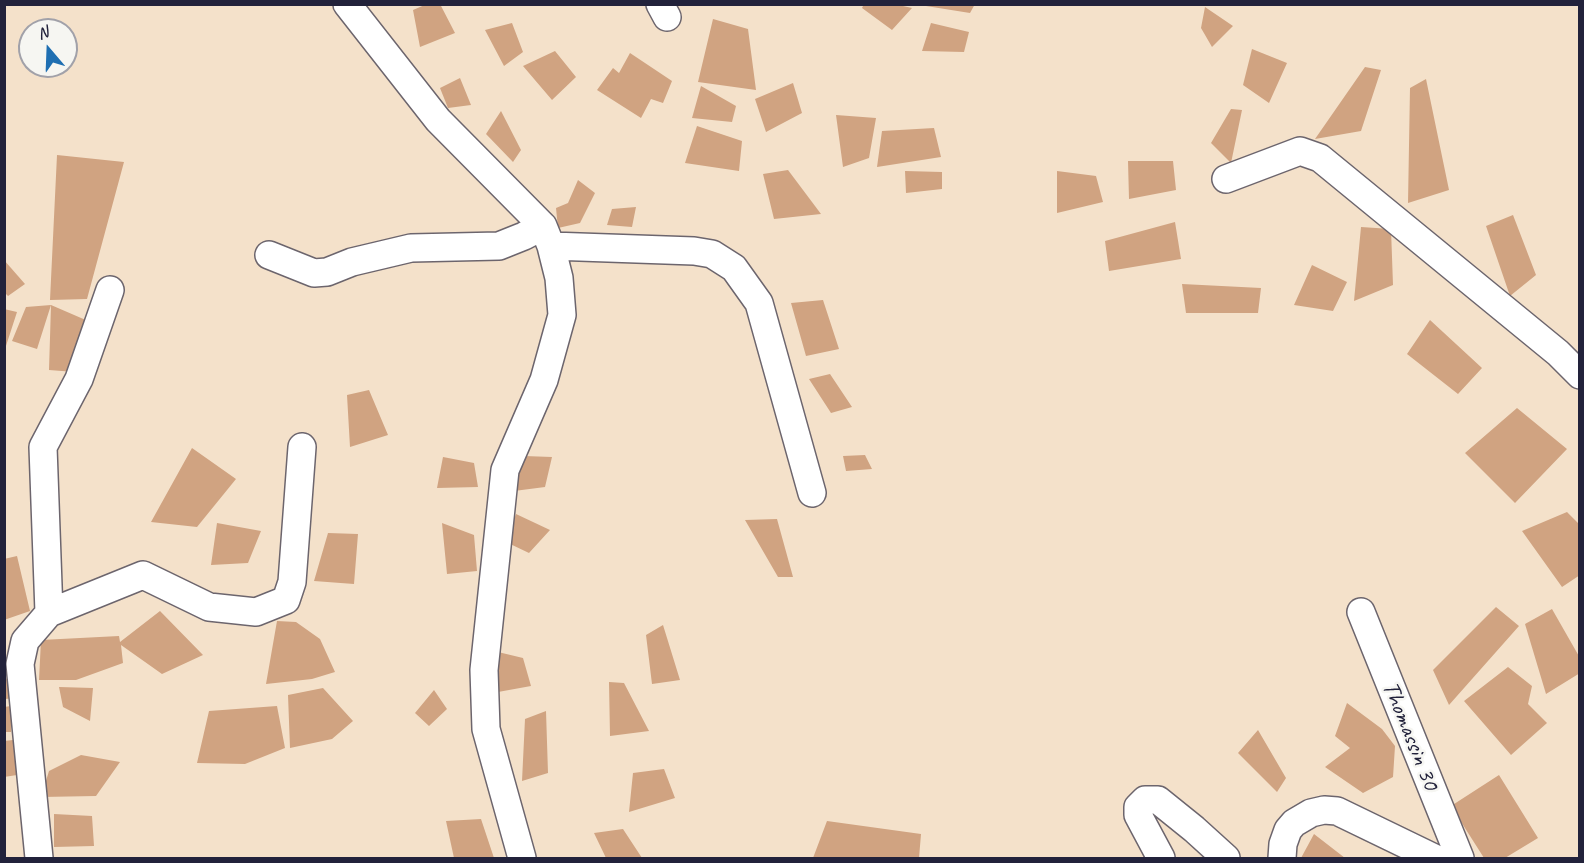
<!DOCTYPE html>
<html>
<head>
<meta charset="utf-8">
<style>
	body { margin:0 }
	#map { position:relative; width:1584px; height:863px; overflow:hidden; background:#f4e1ca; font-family:Caveat,sans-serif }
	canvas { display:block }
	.frame { position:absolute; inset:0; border:6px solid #22223b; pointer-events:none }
	.north { position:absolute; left:18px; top:18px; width:60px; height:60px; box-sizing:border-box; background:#f6f6f2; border:2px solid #a1a1a9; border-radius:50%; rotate:341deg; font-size:16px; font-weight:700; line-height:24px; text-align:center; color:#22223b }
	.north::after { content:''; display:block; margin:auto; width:21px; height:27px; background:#1f6fb2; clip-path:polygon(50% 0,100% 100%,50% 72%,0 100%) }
</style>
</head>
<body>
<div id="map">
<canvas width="1584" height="863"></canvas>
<div class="frame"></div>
<div class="north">N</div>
</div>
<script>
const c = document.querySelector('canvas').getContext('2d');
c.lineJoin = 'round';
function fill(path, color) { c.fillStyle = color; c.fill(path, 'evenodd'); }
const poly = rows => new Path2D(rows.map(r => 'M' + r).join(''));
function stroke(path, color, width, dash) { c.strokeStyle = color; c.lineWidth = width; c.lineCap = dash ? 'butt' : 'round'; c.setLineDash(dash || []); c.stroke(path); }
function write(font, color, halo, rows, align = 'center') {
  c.font = font + ' Caveat,sans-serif'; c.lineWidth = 5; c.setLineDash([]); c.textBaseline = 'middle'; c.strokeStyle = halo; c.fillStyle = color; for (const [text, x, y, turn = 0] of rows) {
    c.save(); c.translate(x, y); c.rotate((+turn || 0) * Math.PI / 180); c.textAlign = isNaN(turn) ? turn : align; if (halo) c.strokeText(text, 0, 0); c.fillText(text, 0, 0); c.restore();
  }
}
const building = poly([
	[427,4,440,4,455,33,420,47,413,10],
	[864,4,894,4,912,8,892,30,862,8],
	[927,4,975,4,970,13,926,6],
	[1205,7,1233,26,1212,47,1201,28],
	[713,19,748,29,756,90,698,82],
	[512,23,523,52,504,66,485,30],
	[931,23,969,32,964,52,922,51],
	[1252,49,1287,63,1269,103,1243,85],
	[555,51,576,77,552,100,523,66],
	[630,53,672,81,663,103,651,99,641,118,597,90,613,68,619,73],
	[1365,67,1381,70,1361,131,1315,139],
	[460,78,471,105,448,108,440,88],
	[1426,79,1449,190,1408,203,1410,88],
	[793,83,802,113,766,132,755,99],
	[701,86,736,106,732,122,692,118],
	[1231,109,1242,110,1231,163,1211,143],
	[501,111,521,150,513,162,486,134],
	[836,115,876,118,869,158,843,167],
	[697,126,742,141,739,171,685,163],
	[934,128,941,157,877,167,882,131],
	[57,155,124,162,87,299,50,300],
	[1128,161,1173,161,1176,190,1129,199],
	[788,170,821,214,774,219,763,174],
	[905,171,942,172,942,189,906,193],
	[1057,171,1096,176,1103,202,1057,213],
	[578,180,595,193,580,223,558,228,556,208,568,203],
	[636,207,632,227,607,225,612,209],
	[1513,215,1536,275,1510,296,1486,226],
	[1175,222,1181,259,1109,271,1105,241],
	[1361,227,1391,229,1393,285,1354,301],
	[4,260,25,284,8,296,4,292],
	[1312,265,1347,282,1333,311,1294,305],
	[1182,284,1261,288,1258,313,1186,313],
	[823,300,839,349,806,356,791,303],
	[51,305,37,349,12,341,26,307,51,305,88,321,75,372,49,370],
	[4,309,17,312,5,349,4,349],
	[1430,320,1482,368,1458,394,1407,354],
	[830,374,852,407,831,413,809,379],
	[369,390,388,435,350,447,347,395],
	[1517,408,1567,449,1515,503,1465,453],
	[192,448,236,479,197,527,151,522],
	[865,455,872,469,846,471,843,456],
	[524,456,552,457,545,487,514,491],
	[443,457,474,463,478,487,437,488],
	[1567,512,1580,525,1580,575,1562,587,1522,531],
	[516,514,550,530,529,553,506,542],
	[777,519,793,577,778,577,745,520],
	[217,523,261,531,248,563,211,565],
	[442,523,474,535,477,571,447,574],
	[328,533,358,534,354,584,314,581],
	[17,556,30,611,4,620,4,559],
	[1496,607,1519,626,1449,705,1433,670],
	[1552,609,1580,658,1580,673,1546,694,1525,624],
	[160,611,203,655,162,674,121,645,123,663,76,680,39,680,41,640,119,636,120,642],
	[277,621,296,622,320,639,335,672,312,679,266,684],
	[663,625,680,680,652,684,646,635],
	[498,652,523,658,531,686,498,692],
	[1508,667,1532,686,1528,704,1547,723,1511,755,1464,701],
	[5,678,6,678,17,698,5,699],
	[609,682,624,683,649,731,610,736],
	[59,687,93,688,90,721,63,707],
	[323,688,353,721,332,739,290,748,288,695],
	[434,690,447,709,429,726,415,713],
	[1347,703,1382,729,1395,746,1393,777,1363,793,1325,767,1350,748,1335,736],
	[11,706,11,732,4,732,4,707],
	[277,706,285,748,245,764,197,763,209,711],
	[546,711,548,773,522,781,525,719],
	[1258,730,1286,778,1277,792,1238,753],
	[13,740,17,775,4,777,4,741],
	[81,755,120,762,96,796,41,797,49,771],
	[664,769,675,798,629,812,633,773],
	[1499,775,1538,838,1505,858,1484,858,1451,806],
	[54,814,92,816,94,846,54,847],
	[481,819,494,858,454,858,446,821],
	[827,821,921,834,919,858,813,858],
	[623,829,642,858,606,858,594,833],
	[1314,834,1345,858,1301,858]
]);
const street = poly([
	[347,4,438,120,543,226,551,246,559,278,562,315,544,380,505,470,484,670,486,729,522,858],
	[660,4,667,17],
	[1226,179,1300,151,1320,158,1558,353,1580,375],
	[551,246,694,251,712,254,734,268,759,303,812,493],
	[269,255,314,273,327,272,352,262,411,248,499,246,524,236,543,226],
	[1361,612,1460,858],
	[49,613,143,575,209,607,256,612,286,600,292,582,302,447],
	[39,858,20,664,25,641,49,613,43,447,79,379,110,290],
	[1161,858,1138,815,1138,807,1145,800,1158,800,1194,829,1226,858],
	[1282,858,1283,844,1288,830,1294,823,1311,813,1324,810,1337,811,1434,858]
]);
const streetNames = [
	["Thomassin 30",1410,736,68]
];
fill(building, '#d0a381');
stroke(street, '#6c656d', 30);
stroke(street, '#fff', 27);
write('24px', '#22223b', '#f6f6f2', streetNames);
</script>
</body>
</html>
